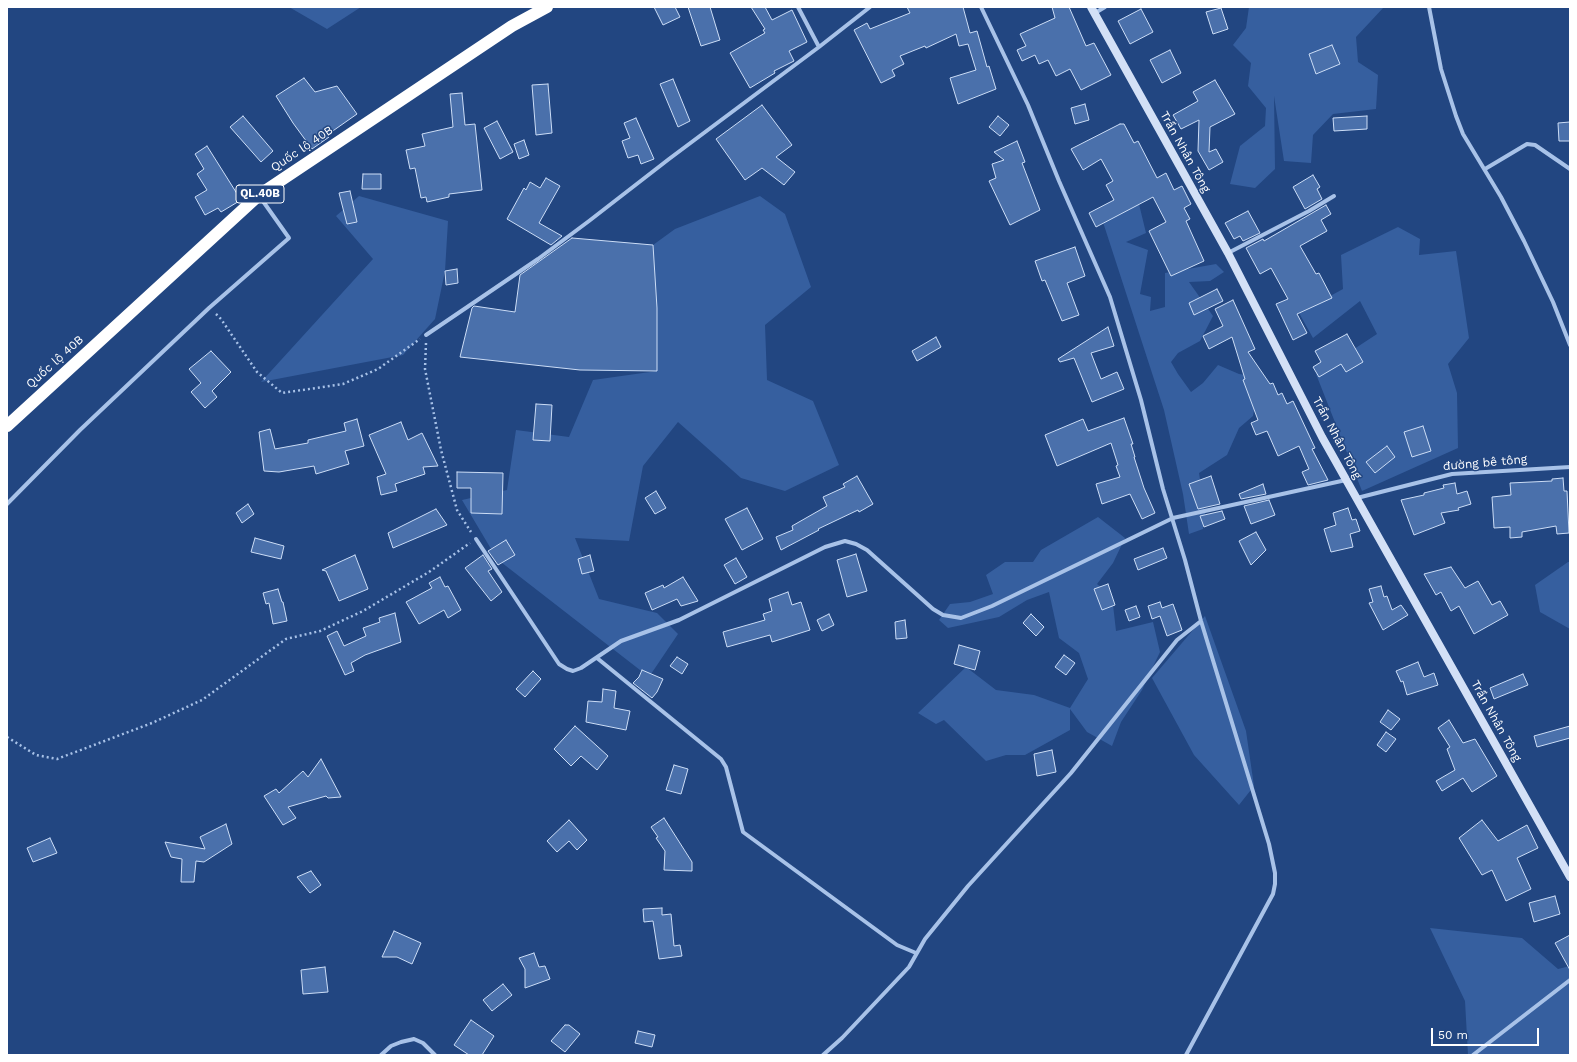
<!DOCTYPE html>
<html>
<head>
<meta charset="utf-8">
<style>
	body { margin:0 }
	#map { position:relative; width:1577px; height:1062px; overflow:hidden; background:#224681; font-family:"Work Sans",sans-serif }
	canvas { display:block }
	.frame { position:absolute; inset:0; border:8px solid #fff; pointer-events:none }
	.scale { position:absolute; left:1431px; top:1028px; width:108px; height:18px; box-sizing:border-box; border:2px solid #fff; border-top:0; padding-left:5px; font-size:12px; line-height:14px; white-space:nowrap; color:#fff; -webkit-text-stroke:3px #224681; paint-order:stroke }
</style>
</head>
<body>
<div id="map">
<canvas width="1577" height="1062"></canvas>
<div class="frame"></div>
<div class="scale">50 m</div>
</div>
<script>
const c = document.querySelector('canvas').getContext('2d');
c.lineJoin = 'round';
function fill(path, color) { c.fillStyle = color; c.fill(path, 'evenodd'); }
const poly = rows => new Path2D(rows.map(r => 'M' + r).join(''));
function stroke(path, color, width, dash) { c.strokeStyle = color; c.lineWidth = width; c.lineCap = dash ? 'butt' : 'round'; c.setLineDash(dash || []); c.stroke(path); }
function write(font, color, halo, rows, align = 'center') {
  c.font = font + ' "Work Sans",sans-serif'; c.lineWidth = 3; c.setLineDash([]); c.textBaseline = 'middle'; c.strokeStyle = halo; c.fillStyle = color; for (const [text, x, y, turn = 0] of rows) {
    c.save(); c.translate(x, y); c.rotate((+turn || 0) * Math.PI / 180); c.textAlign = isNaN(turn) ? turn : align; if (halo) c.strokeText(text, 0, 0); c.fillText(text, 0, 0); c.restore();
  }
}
const green = poly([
	[289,7,361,7,327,29],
	[1249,7,1384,7,1356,37,1358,62,1378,75,1376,109,1333,114,1313,135,1311,163,1284,161,1274,96,1275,169,1255,188,1230,184,1240,146,1265,126,1266,108,1248,86,1251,63,1233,45,1246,28],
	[359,196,448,221,445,271,435,319,403,355,261,382,373,259,336,216],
	[760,196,785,214,811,287,765,325,767,380,813,401,839,465,785,491,741,478,678,422,643,466,629,541,575,538,599,599,657,613,678,634,649,677,497,559,462,500,507,490,516,430,569,437,593,380,657,371,653,245,675,229],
	[1139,204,1146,233,1126,242,1148,250,1140,294,1151,297,1150,311,1165,307,1165,273,1216,264,1224,272,1210,281,1189,282,1213,316,1200,341,1178,353,1171,362,1178,374,1191,392,1203,383,1218,365,1239,374,1253,376,1257,392,1253,416,1239,428,1227,455,1199,473,1205,513,1203,529,1189,534,1183,494,1164,410,1101,216],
	[1398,227,1420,239,1419,255,1456,251,1469,338,1448,364,1457,393,1458,448,1362,491,1316,374,1377,334,1360,301,1313,338,1299,313,1343,289,1341,255],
	[1098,517,1125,538,1113,563,1097,584,1112,596,1116,631,1153,622,1160,652,1142,690,1121,722,1112,746,1087,732,1070,709,1070,730,1025,755,1006,755,986,761,944,720,936,724,918,713,966,667,996,690,1034,695,1070,708,1088,679,1079,653,1059,638,1049,592,1027,600,999,617,948,628,939,620,950,604,970,602,993,594,986,575,1005,562,1033,562,1041,550],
	[1568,562,1570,562,1570,629,1540,612,1535,585],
	[1205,616,1246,731,1254,786,1239,805,1194,755,1152,678],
	[1430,928,1522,938,1558,969,1570,966,1570,1055,1468,1055,1465,1001]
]);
const building = poly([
	[654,7,675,7,680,17,663,25,654,7],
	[688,7,710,7,720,40,701,46,688,7],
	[751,7,765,7,772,20,792,10,807,42,789,51,794,61,774,71,775,73,750,88,730,53,765,33,763,30,765,29,751,7],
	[907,7,963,7,970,33,977,31,987,67,989,66,996,89,958,104,950,78,976,70,968,44,959,46,956,34,926,48,925,46,900,56,904,64,892,70,895,76,881,83,854,30,867,23,870,29,910,13,907,7],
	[1052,7,1069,7,1086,46,1094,43,1111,75,1081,90,1070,69,1056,76,1048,60,1039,64,1035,55,1022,61,1017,50,1026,46,1020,34,1055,18,1052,7],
	[1221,8,1228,29,1213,34,1206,12,1221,8],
	[1141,9,1153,32,1130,44,1118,21,1141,9],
	[1332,45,1340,64,1316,74,1309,54,1332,45],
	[1170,50,1181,73,1162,83,1150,60,1170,50],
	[304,78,315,92,337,86,357,114,327,135,329,137,312,149,293,123,276,96,304,78],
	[673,79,690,121,678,127,660,84,673,79],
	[1215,80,1235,114,1210,127,1209,152,1216,149,1223,162,1209,170,1198,151,1199,120,1181,129,1173,115,1198,101,1193,92,1215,80],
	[548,84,552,133,536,135,532,85,548,84],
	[462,93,465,125,475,124,482,190,449,194,449,197,427,202,426,197,421,198,415,168,410,169,406,150,425,146,422,134,453,127,450,94,462,93],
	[1085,104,1089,120,1075,124,1071,108,1085,104],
	[762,105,792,145,776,157,795,172,784,185,762,168,745,180,716,139,762,105],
	[243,116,273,151,261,162,230,127,243,116],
	[998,116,1009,125,1000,136,989,127,998,116],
	[1367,116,1367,129,1334,131,1333,118,1367,116],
	[636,118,654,159,641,164,638,155,628,158,622,141,630,138,624,123,636,118],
	[497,121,513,152,500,159,484,128,497,121],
	[1570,122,1570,141,1559,141,1558,123,1570,122],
	[1120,124,1124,124,1134,143,1138,141,1157,178,1166,173,1174,190,1182,186,1191,204,1184,208,1190,219,1186,221,1204,261,1171,276,1149,231,1166,222,1153,197,1096,227,1089,213,1114,200,1106,185,1113,181,1101,159,1083,170,1071,149,1120,124],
	[524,140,529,155,519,159,514,144,524,140],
	[1017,141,1025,162,1022,163,1040,210,1010,225,989,181,996,178,992,164,1004,160,994,152,1017,141],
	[207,146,241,200,221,212,218,208,205,215,195,197,207,190,197,174,204,169,195,154,207,146],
	[363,174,381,174,381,189,362,189,363,174],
	[1313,175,1320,187,1317,189,1322,199,1305,209,1293,187,1313,175],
	[546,178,560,186,539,223,562,236,551,245,507,219,524,188,526,190,530,182,540,188,546,178],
	[350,191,357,222,347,224,339,193,350,191],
	[1326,205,1331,214,1321,220,1327,231,1300,246,1316,274,1319,273,1332,298,1297,314,1307,333,1293,340,1276,304,1288,299,1271,268,1260,274,1246,248,1263,239,1264,241,1326,205],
	[1248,211,1260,233,1243,241,1240,236,1234,239,1225,223,1248,211],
	[572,238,653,245,657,308,657,371,580,370,460,357,472,308,474,306,515,312,520,275,572,238],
	[1075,247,1085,276,1067,283,1079,315,1062,321,1045,280,1042,281,1035,261,1075,247],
	[457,269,458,283,446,285,445,271,457,269],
	[1217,289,1223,301,1194,315,1189,303,1217,289],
	[1233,300,1255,349,1248,352,1270,384,1273,383,1278,395,1282,393,1287,404,1293,401,1315,448,1312,449,1328,480,1308,485,1302,472,1309,469,1299,446,1278,456,1267,431,1256,435,1251,423,1258,420,1243,380,1245,379,1232,337,1209,349,1203,336,1223,326,1215,309,1233,300],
	[1108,327,1114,346,1091,353,1101,379,1117,372,1124,389,1092,402,1074,358,1060,362,1058,359,1108,327],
	[1347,334,1363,362,1346,372,1341,364,1319,377,1313,367,1321,362,1315,351,1347,334],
	[936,337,941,347,917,361,912,351,936,337],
	[211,351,231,372,212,391,217,397,205,408,191,392,201,383,189,369,211,351],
	[536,404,552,405,550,441,533,440,536,404],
	[1124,418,1133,444,1131,444,1135,457,1134,457,1144,488,1155,513,1142,519,1130,494,1102,504,1096,484,1120,477,1116,466,1118,465,1111,443,1057,466,1045,435,1083,419,1088,431,1124,418],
	[357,419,364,446,345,451,349,464,316,474,314,466,279,472,264,471,259,432,270,429,275,449,308,443,308,440,346,431,344,423,357,419],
	[401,422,408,440,422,433,438,466,423,467,425,474,395,484,397,491,381,495,377,477,386,474,369,435,401,422],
	[1423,426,1431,451,1412,457,1404,432,1423,426],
	[1387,446,1395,457,1375,473,1366,462,1387,446],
	[457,472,503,473,502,514,471,513,471,488,457,488,457,472],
	[857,476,873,504,859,512,858,510,818,529,819,530,781,550,776,537,793,530,792,526,827,506,823,497,845,487,843,484,857,476],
	[1211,476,1220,504,1198,509,1189,484,1211,476],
	[1563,478,1564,491,1567,491,1569,533,1557,534,1556,526,1522,532,1522,537,1510,538,1510,527,1494,528,1492,497,1511,495,1510,483,1552,481,1552,479,1563,478],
	[1455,483,1457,494,1467,491,1471,504,1458,508,1459,510,1441,513,1445,523,1414,535,1401,500,1424,495,1424,493,1444,488,1443,485,1455,483],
	[1263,484,1266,494,1241,499,1239,494,1263,484],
	[656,491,666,508,655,514,645,498,656,491],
	[1269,500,1275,515,1251,524,1244,506,1269,500],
	[248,504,254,514,242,523,236,513,248,504],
	[747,508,763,539,742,550,725,519,747,508],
	[1348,508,1352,520,1356,519,1360,531,1350,534,1353,547,1331,552,1324,529,1336,525,1333,513,1348,508],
	[436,509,447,525,393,548,388,533,436,509],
	[1222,511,1225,519,1204,527,1200,516,1222,511],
	[1256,532,1266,550,1251,565,1239,541,1256,532],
	[255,538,284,546,281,559,251,552,255,538],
	[506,540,515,555,498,565,488,551,506,540],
	[1163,548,1167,558,1138,570,1134,559,1163,548],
	[856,554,867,591,847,597,837,560,856,554],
	[355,555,368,589,339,601,326,571,322,570,355,555],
	[483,555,492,569,488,571,502,592,491,601,465,568,483,555],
	[590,555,594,571,582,574,578,559,590,555],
	[736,558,747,577,735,584,724,565,736,558],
	[1451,567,1465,588,1478,581,1492,605,1500,601,1508,615,1474,634,1459,606,1451,611,1441,592,1436,595,1424,574,1451,567],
	[440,577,445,587,448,586,461,610,448,618,444,610,419,624,406,602,432,588,429,583,440,577],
	[683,577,698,601,681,606,677,599,652,610,645,593,663,585,664,588,683,577],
	[1108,584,1115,605,1102,610,1094,589,1108,584],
	[1381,586,1384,597,1387,596,1392,610,1401,605,1408,615,1383,630,1369,603,1373,602,1369,589,1381,586],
	[278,589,282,602,283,602,287,621,273,624,269,603,266,604,263,593,278,589],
	[788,592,792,605,801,602,810,630,772,642,770,635,727,647,723,632,765,620,763,614,772,611,769,599,788,592],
	[1160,602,1162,608,1173,604,1182,630,1167,636,1160,616,1152,619,1148,606,1160,602],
	[1136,606,1140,617,1129,621,1125,610,1136,606],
	[395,613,401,642,365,655,351,663,354,671,345,675,327,636,337,631,344,646,366,636,363,628,380,622,379,618,395,613],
	[829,614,834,625,822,631,817,620,829,614],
	[1031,614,1044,627,1036,636,1023,623,1031,614],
	[905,620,907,638,896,639,895,622,905,620],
	[959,645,980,651,975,670,954,664,959,645],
	[1064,655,1075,663,1066,675,1055,667,1064,655],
	[677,657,688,664,682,674,670,666,677,657],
	[1418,662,1424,677,1434,673,1438,685,1407,695,1403,681,1401,682,1396,671,1418,662],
	[642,670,663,679,657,692,652,698,633,683,639,677,642,670],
	[533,671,541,679,525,697,516,689,533,671],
	[1523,674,1528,685,1494,699,1490,688,1523,674],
	[603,689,616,691,614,708,630,711,626,730,586,722,588,701,602,702,603,689],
	[1388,710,1400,719,1391,730,1380,722,1388,710],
	[1449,720,1463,743,1475,739,1497,776,1472,792,1463,778,1442,791,1436,781,1455,770,1447,749,1450,747,1438,728,1449,720],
	[575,726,608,756,597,770,581,756,571,766,554,749,575,726],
	[1570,726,1570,738,1537,747,1534,736,1570,726],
	[1386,732,1396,739,1386,752,1377,745,1386,732],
	[1052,750,1056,772,1037,776,1034,754,1052,750],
	[321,759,341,797,328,798,326,796,288,807,296,818,283,825,264,796,276,789,279,793,303,771,308,777,321,759],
	[674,765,688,769,681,794,666,790,674,765],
	[664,818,692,862,692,871,664,870,665,851,656,838,658,837,651,827,664,818],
	[569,820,587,840,577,850,569,841,557,852,547,841,569,820],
	[1482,820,1498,841,1527,825,1538,848,1517,858,1531,889,1506,901,1492,870,1482,875,1459,838,1482,820],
	[226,824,232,844,204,862,196,861,194,882,181,882,182,859,171,857,165,842,205,849,200,837,226,824],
	[50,838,57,853,33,862,27,848,50,838],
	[311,871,321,885,310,893,297,877,311,871],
	[1555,896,1560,914,1534,922,1529,903,1555,896],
	[662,908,662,915,671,914,674,946,680,945,682,956,659,959,653,921,644,922,643,909,662,908],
	[394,931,421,943,412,964,397,957,382,957,394,931],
	[1570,935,1570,970,1555,943,1570,935],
	[534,953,539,967,545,966,550,979,525,988,525,969,519,958,534,953],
	[325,967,328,992,303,994,301,970,325,967],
	[503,984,512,995,492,1011,483,1000,503,984],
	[471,1020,494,1036,482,1055,469,1055,454,1045,471,1020],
	[565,1025,569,1025,580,1034,565,1052,551,1041,565,1025],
	[638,1031,655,1035,652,1047,635,1043,638,1031]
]);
const path = poly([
	[216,314,221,319,257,372,282,393,343,384,378,369,420,339],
	[426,343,425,369,441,450,457,510,471,532],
	[7,737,36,755,57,759,152,723,202,700,286,639,320,631,363,611,429,572,470,543]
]);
const street = poly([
	[798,7,819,47],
	[981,7,1028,105,1059,181,1110,297,1141,400,1163,489,1185,560,1201,621,1269,844,1275,873,1275,884,1273,894,1186,1055],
	[1429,7,1441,69,1456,116,1463,134,1501,197,1524,241,1553,302,1570,345],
	[1095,13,1105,7],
	[1485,169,1527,144,1535,145,1570,169],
	[1228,253,1309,211,1334,196],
	[426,335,538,259,589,221,669,159,819,47,870,7],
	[1357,498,1452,474,1570,467],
	[7,504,80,430,209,308,289,238,260,197],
	[476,539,559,664,567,669,573,671,581,668,621,641,679,620,825,547,845,541,856,544,867,550,933,609,943,615,961,618,992,606,1173,518,1346,480],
	[597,658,721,759,726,767,743,832,897,945,916,953],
	[381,1055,391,1046,401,1042,414,1039,423,1043,435,1055],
	[823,1055,842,1038,909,967,925,939,968,886,1071,773,1177,640,1201,621],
	[1473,1055,1570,980]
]);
const secondary = poly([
	[1091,7,1228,253,1322,437,1570,877]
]);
const highway = poly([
	[7,426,259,195,512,26,547,7]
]);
const shields = [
	[260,194,48]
];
const shieldNames = [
	["QL.40B",260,194]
];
const streetNames = [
	["Quốc lộ 40B",302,149,-34],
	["Trần Nhân Tông",1185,152,61],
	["Quốc lộ 40B",55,362,-42],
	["Trần Nhân Tông",1337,438,62],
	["đường bê tông",1485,463,-5],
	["Trần Nhân Tông",1496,721,61]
];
fill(green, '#365f9f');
fill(building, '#4a70ab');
stroke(building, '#ccddf6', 1);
stroke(path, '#a8c2e8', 2.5, [2, 3]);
stroke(street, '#a8c2e8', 4);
stroke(secondary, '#d3e0f6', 8);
stroke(highway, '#fff', 12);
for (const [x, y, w] of shields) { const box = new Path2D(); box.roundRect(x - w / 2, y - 9, w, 18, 3); c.fillStyle = '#224681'; c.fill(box); stroke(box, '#fff', 1); }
write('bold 11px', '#fff', null, shieldNames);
write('12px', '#fff', '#224681', streetNames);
</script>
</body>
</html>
